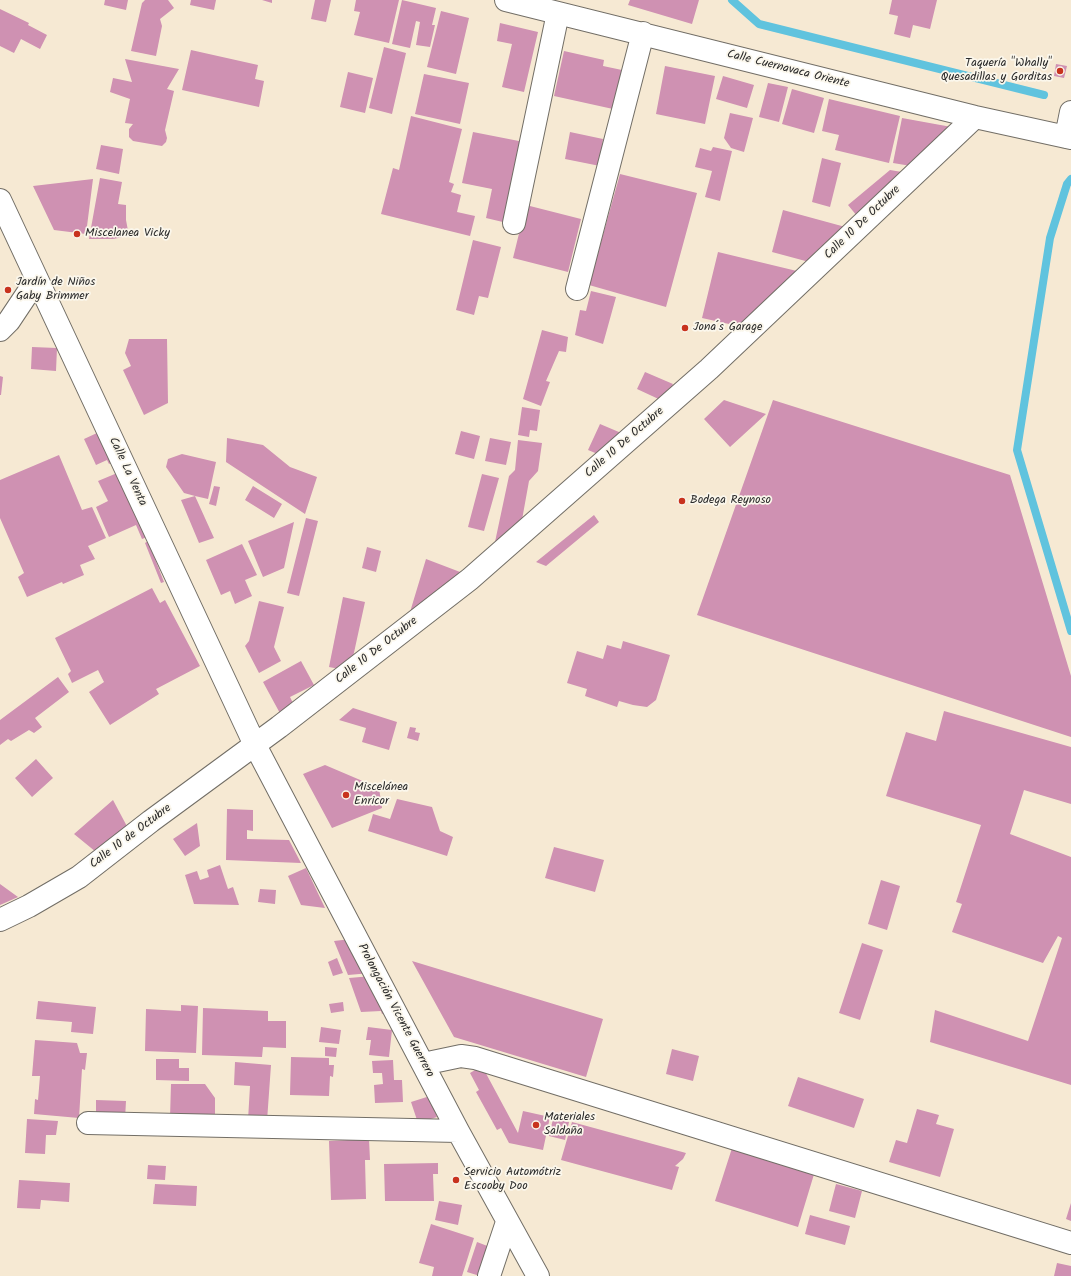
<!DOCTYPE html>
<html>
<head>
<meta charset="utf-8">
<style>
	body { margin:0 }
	canvas { display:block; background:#f6e9d3 }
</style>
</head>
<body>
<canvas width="1071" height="1276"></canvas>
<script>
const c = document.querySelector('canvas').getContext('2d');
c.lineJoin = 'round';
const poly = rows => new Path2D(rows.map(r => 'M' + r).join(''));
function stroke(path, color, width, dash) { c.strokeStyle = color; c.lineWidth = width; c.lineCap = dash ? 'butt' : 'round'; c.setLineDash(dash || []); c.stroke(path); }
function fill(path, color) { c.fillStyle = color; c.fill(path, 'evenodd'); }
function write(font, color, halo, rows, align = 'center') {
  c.font = font + ' Kalam,sans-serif'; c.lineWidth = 3.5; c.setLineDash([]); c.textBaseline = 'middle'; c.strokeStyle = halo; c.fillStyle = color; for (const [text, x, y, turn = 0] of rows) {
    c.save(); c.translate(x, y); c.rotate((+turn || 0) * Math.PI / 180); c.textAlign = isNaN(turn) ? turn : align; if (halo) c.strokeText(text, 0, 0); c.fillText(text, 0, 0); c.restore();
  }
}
const stream = poly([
	[732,0,759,24,1044,95],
	[1071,179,1067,184,1050,238,1017,450,1071,631]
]);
const building = poly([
	[105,0,128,0,126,10,104,5],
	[145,0,168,0,174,8,160,19,162,26,156,56,131,51,142,3],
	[191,0,216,0,214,10,190,5],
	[262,0,272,0,272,3],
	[315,0,331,0,326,22,311,19],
	[356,0,399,0,389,43,354,35,360,12,354,11],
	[402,0,436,8,432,25,435,25,430,47,416,45,420,22,416,21,410,48,392,44],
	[630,0,699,0,692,24,628,5],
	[892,0,937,0,930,29,913,25,910,38,894,34,898,16,889,14],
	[0,9,29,23,28,25,47,35,40,49,21,39,14,53,0,46],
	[441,11,469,18,456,74,427,67],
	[500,23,538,32,524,92,502,87,512,44,497,41],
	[384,47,406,53,392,114,369,108],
	[191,50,258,65,255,79,264,81,259,107,182,90],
	[564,51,604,60,603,66,622,70,613,109,554,96],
	[125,59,179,69,167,89,174,91,165,130,167,138,166,142,162,146,133,141,129,137,129,129,133,124,125,123,130,99,110,92,113,78,132,82],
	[1056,64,1067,66,1064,78,1054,76],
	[665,66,715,76,705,124,656,114],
	[348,72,373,78,365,113,340,107],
	[424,74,469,83,460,124,415,114],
	[723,76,754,85,747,108,716,99],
	[768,83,788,87,779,122,759,117],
	[792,89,824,98,814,133,782,124],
	[829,99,900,116,889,163,835,150,839,135,822,131],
	[730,113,753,118,744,152,731,148,724,138],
	[411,116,462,129,449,182,454,184,451,192,461,195,457,212,475,216,470,236,381,214,393,168,399,170],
	[902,118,957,128,911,166,893,163],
	[473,132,524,142,507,223,486,218,492,189,462,183],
	[570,132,603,139,602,148,609,149,605,167,565,159],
	[101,145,123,149,119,174,96,169],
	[713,147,732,151,720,201,705,197,712,171,695,167,700,148,711,151],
	[822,158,841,163,830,207,812,202],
	[890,170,908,173,857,216,848,205],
	[620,174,697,193,666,307,589,285],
	[100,178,122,182,118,204,126,205,126,220,129,236,113,239,89,239],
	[93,179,86,234,54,230,33,186],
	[526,205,581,219,568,272,513,258],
	[783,210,849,228,813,263,772,252],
	[473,240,501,247,488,298,479,296,474,315,456,310],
	[718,252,801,272,747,328,702,318],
	[591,291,616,297,603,344,575,335,580,310,586,311],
	[542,330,568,337,566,352,559,351,546,381,550,382,541,406,523,399],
	[129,339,167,339,168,403,144,415,123,370,131,366,125,353],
	[32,347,57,348,56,371,31,369],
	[645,372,673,384,665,402,637,389],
	[0,376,3,377,1,395,0,395],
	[724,400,766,414,730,447,704,419],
	[773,400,1010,475,1071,676,1071,737,697,615],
	[522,407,540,410,537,431,530,430,529,437,518,435],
	[600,424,626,435,605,457,588,450],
	[461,431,480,436,474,459,455,454],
	[97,433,116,461,109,464,107,460,96,465,84,439],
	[227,438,263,445,290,467,317,477,305,514,226,462],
	[490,438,511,442,506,465,485,461],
	[518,440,542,443,538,471,529,481,520,531,492,556,509,476,515,470],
	[182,454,216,462,208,499,195,496,214,538,199,543,181,500,195,496,184,493,166,467,168,459],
	[59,455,82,510,92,507,106,538,88,546,95,559,80,565,84,575,63,584,62,582,27,597,18,577,24,573,0,518,0,480],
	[122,471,150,536,142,539,136,525,109,537,96,507,108,501,98,481],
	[482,474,499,478,484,531,468,527],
	[214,486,220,487,216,506,209,504],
	[253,486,282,504,274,518,245,500],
	[594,515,599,522,546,566,536,562],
	[306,518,318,521,299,596,287,593],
	[294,522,284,568,263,577,248,541],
	[148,541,164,582,161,583,145,543],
	[242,544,257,575,245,580,252,596,235,604,230,591,221,595,206,560],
	[367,547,381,551,376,572,362,568],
	[426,559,468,575,407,622],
	[152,588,160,603,165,600,200,666,156,689,159,694,110,725,89,692,104,682,98,670,72,683,68,674,71,671,55,638],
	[343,597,365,602,350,671,329,667],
	[259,601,284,607,274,647,281,661,259,673,245,646,249,641],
	[623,641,670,655,656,700,647,707,633,705,619,701,617,707,585,696,587,689,567,683,577,651,603,659,607,645,621,649],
	[301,661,314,685,290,697,296,709,282,717,263,682],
	[58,677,69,692,35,718,42,727,34,733,29,730,11,741,8,739,0,745,0,720],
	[353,708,397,722,389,750,362,742,366,728,339,720],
	[944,711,1071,747,1071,804,1024,790,1010,834,1071,857,1071,1085,930,1042,935,1010,1028,1041,1062,938,1058,936,1043,963,952,932,962,904,956,902,981,825,886,796,906,732,936,741],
	[410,727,416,728,415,732,420,733,418,741,407,738],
	[36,759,53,778,32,797,15,778],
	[325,765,379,788,382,808,332,828,303,774],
	[397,799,432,807,440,831,453,837,447,856,368,831,373,814,390,819],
	[113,800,130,832,96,852,74,834],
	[227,809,253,810,253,831,247,830,247,839,289,840,301,863,226,860],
	[197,823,200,846,185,856,173,839],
	[554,847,604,860,595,892,545,878],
	[220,865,228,889,233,887,239,905,194,904,185,875,197,871,200,880,209,877,207,870],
	[306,868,325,908,301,905,288,876],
	[881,880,900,886,887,930,868,924],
	[0,884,18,897,0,905],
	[260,889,276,890,275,904,258,902],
	[351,939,371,973,348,975,334,941],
	[862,943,883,950,860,1020,839,1013],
	[337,958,343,973,333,976,328,962],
	[412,961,603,1019,586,1077,454,1037],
	[372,976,390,1010,382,1014,381,1011,361,1012,349,978],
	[38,1001,96,1007,93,1034,71,1032,72,1022,36,1019],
	[343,1002,344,1011,331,1013,329,1004],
	[181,1005,198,1006,196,1053,145,1051,146,1009,181,1011],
	[203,1008,268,1011,268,1021,286,1021,286,1048,263,1047,262,1057,202,1055],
	[321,1027,341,1030,339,1044,319,1042],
	[368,1027,392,1030,389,1057,369,1055,371,1040,366,1040],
	[35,1040,77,1043,80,1053,87,1053,85,1070,82,1069,79,1118,34,1114,35,1099,38,1100,40,1076,32,1076],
	[325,1047,337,1048,336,1057,325,1056],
	[672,1049,699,1056,693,1081,666,1074],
	[291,1057,329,1058,329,1065,334,1065,333,1077,330,1076,329,1096,290,1095],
	[156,1059,179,1059,179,1068,189,1068,189,1081,156,1080],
	[393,1060,394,1080,402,1080,403,1102,375,1103,374,1085,383,1084,382,1073,373,1073,372,1061],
	[235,1062,271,1065,267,1121,248,1120,250,1086,234,1085],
	[482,1066,518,1133,523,1111,550,1117,543,1150,509,1143,501,1128,497,1130,476,1092,479,1090,470,1073],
	[798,1077,864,1099,854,1128,788,1106],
	[171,1084,205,1084,215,1098,215,1118,170,1118],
	[430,1096,437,1117,418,1123,411,1102],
	[96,1100,126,1101,125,1119,96,1117],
	[917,1109,939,1115,936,1124,954,1129,940,1177,889,1162,896,1140,907,1143],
	[27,1119,58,1121,56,1135,46,1135,45,1154,25,1153],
	[553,1119,569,1122,565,1140,549,1136],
	[572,1122,686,1153,683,1159,675,1166,679,1167,672,1190,561,1160],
	[369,1139,370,1160,365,1160,366,1199,331,1200,329,1141],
	[733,1145,815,1171,798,1227,715,1201],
	[438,1163,438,1174,433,1174,434,1201,385,1201,384,1164],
	[148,1165,166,1166,165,1180,147,1179],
	[19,1180,70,1183,69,1202,41,1200,40,1209,17,1208],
	[155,1184,197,1186,196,1206,153,1204],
	[836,1184,862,1191,855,1218,829,1211],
	[439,1201,462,1205,458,1225,435,1220],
	[1071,1203,1071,1221,1066,1219],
	[810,1215,850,1226,845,1245,805,1234],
	[431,1224,474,1238,462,1276,432,1276,434,1267,419,1263],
	[477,1242,490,1247,480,1276,467,1272],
	[1057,1263,1071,1266,1071,1276,1054,1276]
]);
const minor = poly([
	[506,0,975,117,1071,138],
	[1066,137,1071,112],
	[0,200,255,745,458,1131,538,1276],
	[514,223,558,13],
	[577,289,643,33],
	[0,330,9,321,37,279],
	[0,920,29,906,79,877,151,821,279,727,470,579,709,369,975,117],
	[423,1064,461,1056,475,1058,1071,1243],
	[88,1123,458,1131],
	[489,1276,507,1222]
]);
const markers = [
	[1060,71,4,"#c8321e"],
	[77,234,4,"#c8321e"],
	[8,290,4,"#c8321e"],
	[685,328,4,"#c8321e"],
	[682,501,4,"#c8321e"],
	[346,795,4,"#c8321e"],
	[536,1125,4,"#c8321e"],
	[456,1180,4,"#c8321e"]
];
const poiNames = [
	["Taquería \"Whally\"",1052,64,"right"],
	["Quesadillas y Gorditas",1052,78,"right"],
	["Miscelanea Vicky",85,234],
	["Jardín de Niños",16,283],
	["Gaby Brimmer",16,297],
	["Jona´s Garage",693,328],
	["Bodega Reynoso",690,501],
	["Miscelánea",354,788],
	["Enricor",354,802],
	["Materiales",544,1118],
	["Saldaña",544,1132],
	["Servicio Automótriz",464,1173],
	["Escooby Doo",464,1187]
];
const streetNames = [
	["Calle Cuernavaca Oriente",788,70,14],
	["Calle 10 De Octubre",863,223,-44],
	["Calle 10 De Octubre",625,443,-41],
	["Calle La Venta",127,472,65],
	["Calle 10 De Octubre",377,651,-38],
	["Calle 10 de Octubre",131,837,-37],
	["Prolongación Vicente Guerrero",395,1011,62]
];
stroke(stream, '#60c3de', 8);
fill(building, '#cf91b2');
stroke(minor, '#726e66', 24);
stroke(minor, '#fff', 22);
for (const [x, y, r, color] of markers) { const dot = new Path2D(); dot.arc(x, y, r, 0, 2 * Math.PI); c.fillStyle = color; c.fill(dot); stroke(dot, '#fbf7ec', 1.5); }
write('12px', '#2b2b2b', '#fbf7ec', poiNames, 'left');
write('12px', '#2b2b2b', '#fbf7ec', streetNames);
</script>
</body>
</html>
